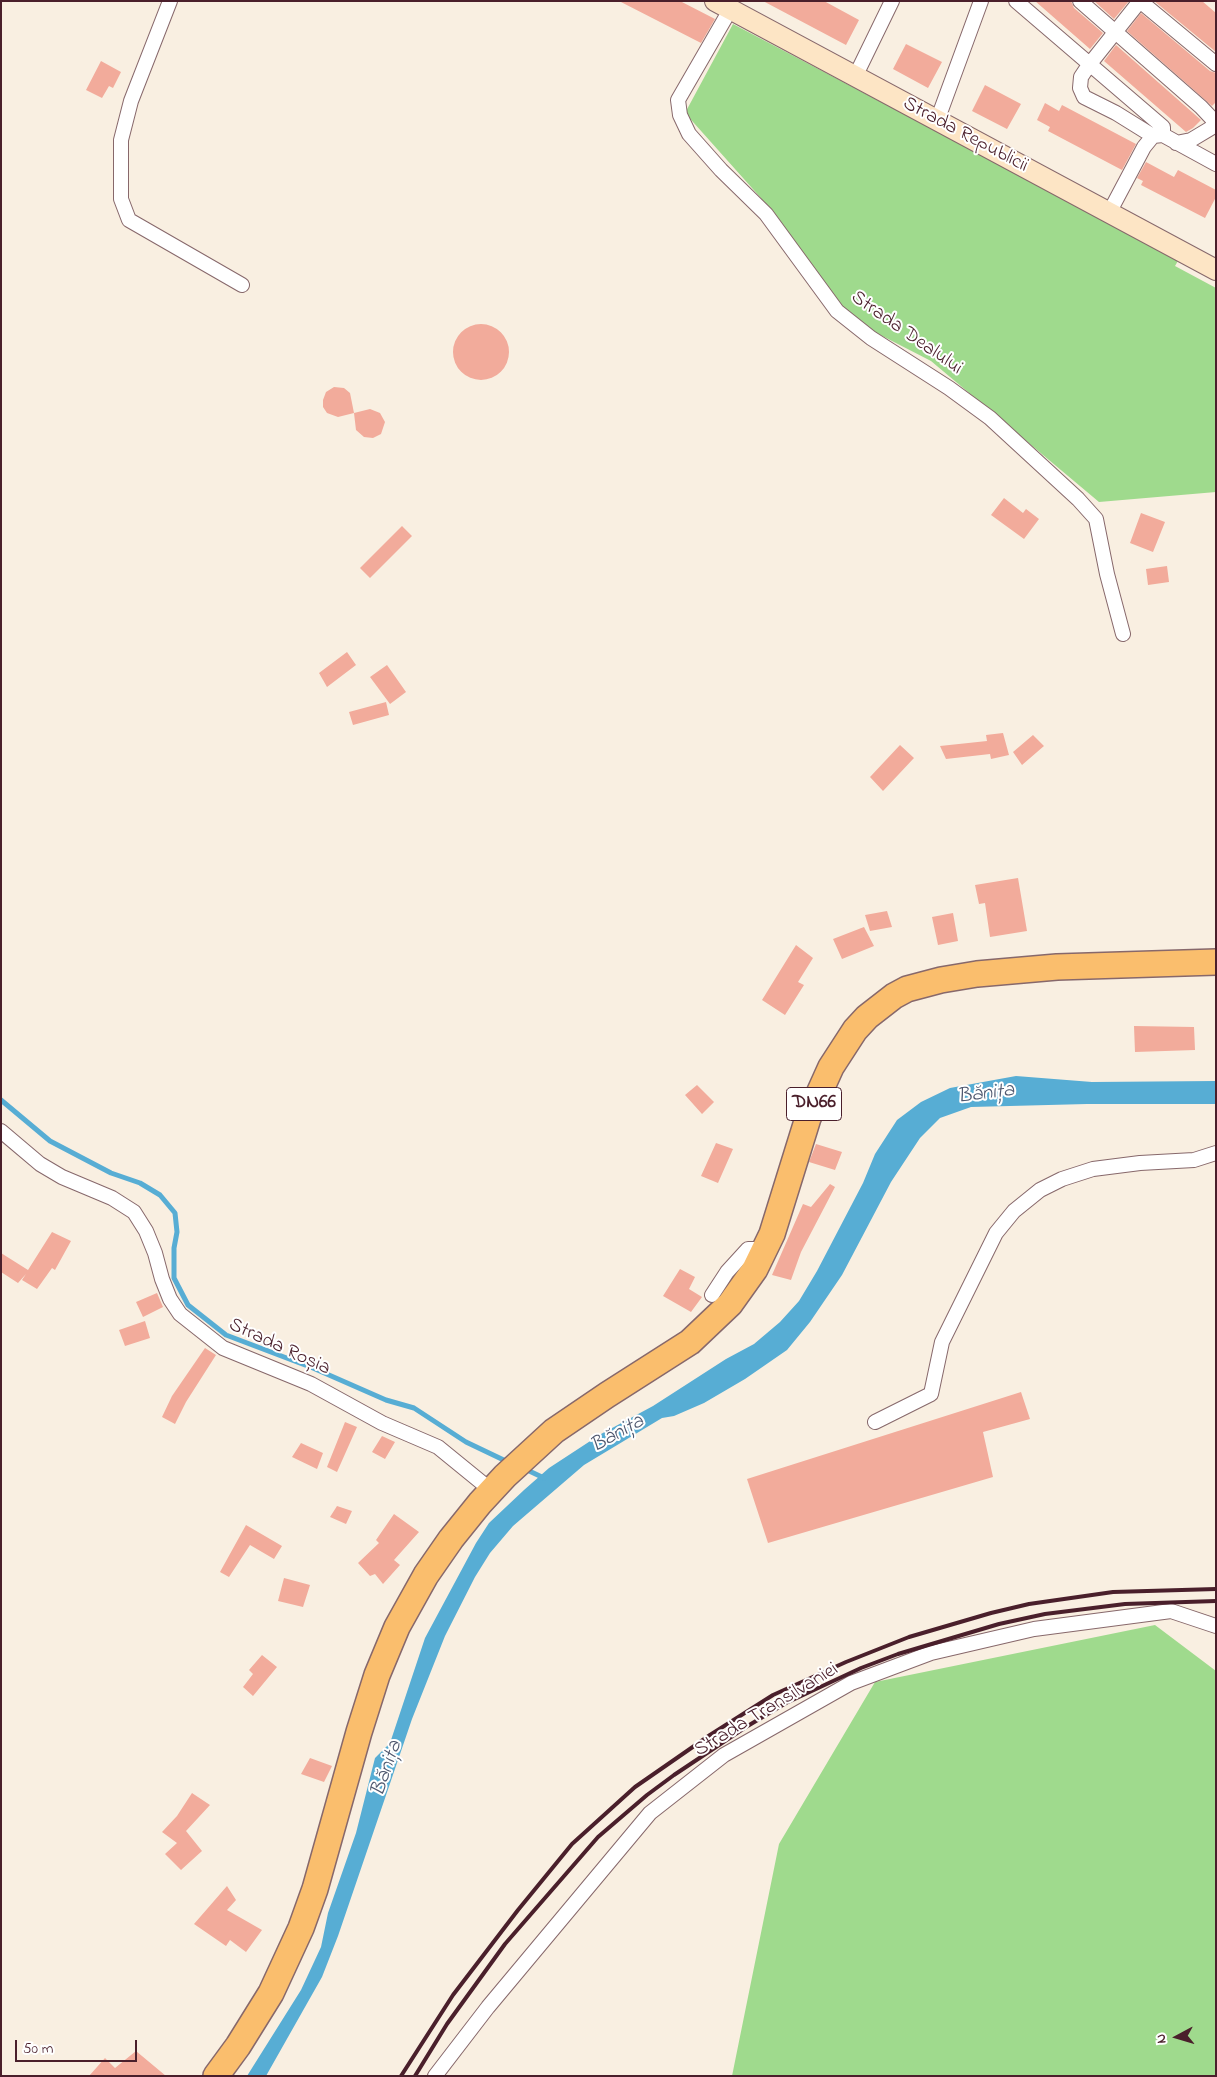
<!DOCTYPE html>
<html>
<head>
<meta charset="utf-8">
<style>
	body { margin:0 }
	#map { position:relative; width:1217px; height:2077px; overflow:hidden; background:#f9efe1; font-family:"Indie Flower",sans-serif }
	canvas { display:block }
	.frame { position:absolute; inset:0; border:2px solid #4a1f2b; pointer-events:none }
	.north { position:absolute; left:1152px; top:2012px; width:50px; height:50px; -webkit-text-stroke:4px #fff; paint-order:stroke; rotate:264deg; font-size:14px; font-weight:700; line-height:20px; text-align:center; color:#4a1f2b }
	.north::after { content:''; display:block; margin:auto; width:18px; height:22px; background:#4a1f2b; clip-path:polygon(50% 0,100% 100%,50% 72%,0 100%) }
	.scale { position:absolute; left:15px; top:2040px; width:122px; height:22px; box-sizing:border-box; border:2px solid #4a1f2b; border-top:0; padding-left:6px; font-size:15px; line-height:18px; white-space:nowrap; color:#4a1f2b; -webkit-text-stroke:4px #fff; paint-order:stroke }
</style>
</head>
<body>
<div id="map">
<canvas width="1217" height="2077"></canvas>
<div class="frame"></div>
<div class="north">N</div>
<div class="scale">50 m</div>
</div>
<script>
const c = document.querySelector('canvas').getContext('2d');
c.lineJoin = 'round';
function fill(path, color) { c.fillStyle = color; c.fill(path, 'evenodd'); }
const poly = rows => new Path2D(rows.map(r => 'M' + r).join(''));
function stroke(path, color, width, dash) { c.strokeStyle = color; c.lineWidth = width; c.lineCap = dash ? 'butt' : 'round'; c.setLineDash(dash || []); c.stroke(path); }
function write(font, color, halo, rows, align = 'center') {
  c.font = font + ' "Indie Flower",sans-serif'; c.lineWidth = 4; c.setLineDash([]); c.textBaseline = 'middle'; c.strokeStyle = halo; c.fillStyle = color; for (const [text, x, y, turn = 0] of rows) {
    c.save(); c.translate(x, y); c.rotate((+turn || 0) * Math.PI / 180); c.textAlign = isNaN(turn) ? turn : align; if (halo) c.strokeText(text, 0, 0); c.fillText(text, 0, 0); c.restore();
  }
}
const green = poly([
	[733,24,1179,259,1175,266,1216,288,1216,492,1099,502,931,361,855,322,829,293,760,197,685,113],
	[1155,1625,1216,1671,1216,2076,732,2076,779,1844,875,1682]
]);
const water = poly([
	[1016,1076,1092,1082,1216,1081,1216,1104,1087,1104,971,1107,940,1118,920,1138,891,1182,842,1275,810,1322,787,1350,745,1379,704,1403,674,1416,662,1418,584,1465,513,1526,490,1553,475,1577,445,1636,412,1719,338,1936,322,1977,266,2076,247,2076,301,1990,321,1947,328,1913,356,1833,375,1758,390,1743,425,1638,476,1543,489,1523,524,1490,549,1468,601,1434,653,1406,726,1359,754,1344,780,1322,799,1301,817,1271,863,1183,875,1154,897,1120,921,1102,950,1088]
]);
const stream = poly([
	[1,1100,50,1141,111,1173,140,1183,160,1195,175,1213,177,1232,174,1248,174,1278,188,1305,226,1335,313,1368,386,1400,414,1408,466,1442,510,1463],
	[525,1469,544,1478]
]);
const building = poly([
	[619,1,680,1,715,19,701,43],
	[763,1,824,1,859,20,846,45],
	[1035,1,1071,1,1074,8,1103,33,1090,49],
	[1094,1,1129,1,1114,19],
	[1154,1,1202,1,1216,13,1216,52],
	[1141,13,1210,71,1216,73,1216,102,1212,106,1127,31],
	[906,44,942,62,928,88,893,69],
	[1116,45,1201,120,1193,128,1186,132,1104,61],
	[101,61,121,72,113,88,109,86,102,98,86,90],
	[985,85,1021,104,1007,129,972,111],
	[1045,103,1059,111,1062,105,1136,144,1122,170,1048,131,1050,127,1037,120],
	[1146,162,1174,177,1178,170,1216,190,1216,197,1205,218,1141,185,1143,181,1137,178],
	'453 352a28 28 0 1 1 56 0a28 28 0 1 1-56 0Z',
	[334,387,344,388,350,393,354,413,370,409,380,413,385,422,381,434,373,438,364,437,356,430,354,413,338,417,327,413,323,407,323,400,326,392],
	[1004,498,1023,513,1026,509,1039,519,1024,539,991,515],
	[1141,513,1165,522,1153,552,1130,543],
	[402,526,412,536,370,578,360,568],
	[1167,566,1169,582,1148,585,1146,569],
	[347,652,356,665,327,687,319,673],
	[387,665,406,692,390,704,370,677],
	[386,702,389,715,353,725,349,712],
	[1003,733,1009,755,991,759,990,754,946,759,940,746,987,741,986,735],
	[1033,735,1044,746,1022,765,1013,752],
	[900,745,914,758,883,791,870,777],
	[1018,878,1027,931,990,937,985,903,979,904,975,885],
	[887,911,892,927,870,931,865,915],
	[953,913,958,941,938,945,932,917],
	[864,927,874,946,842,959,833,939],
	[796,945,813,958,798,982,804,985,785,1015,762,1000],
	[1134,1026,1194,1027,1195,1050,1135,1052],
	[697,1085,714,1102,702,1114,685,1095],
	[716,1143,733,1149,718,1183,701,1176],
	[816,1144,842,1152,835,1170,809,1162],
	[830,1184,835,1187,801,1252,791,1280,772,1275,803,1204,811,1207],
	[52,1232,71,1241,55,1270,52,1268,37,1289,22,1280,26,1274,18,1283,1,1272,1,1253,28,1270],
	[680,1269,695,1277,689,1289,702,1297,691,1312,663,1296],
	[157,1293,163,1307,143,1317,136,1302],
	[145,1321,150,1338,125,1346,119,1330],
	[205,1348,216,1355,186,1402,175,1424,162,1417,172,1396],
	[1021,1392,1030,1419,983,1432,993,1477,768,1543,747,1479],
	[345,1422,357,1427,337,1472,327,1467],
	[382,1436,395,1442,385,1459,372,1452],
	[301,1443,323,1453,317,1469,292,1457],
	[337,1506,352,1511,346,1524,330,1517],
	[394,1514,419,1532,394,1560,400,1565,383,1584,375,1574,370,1576,358,1563,379,1543,376,1540],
	[246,1525,282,1546,274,1559,250,1545,229,1577,220,1572],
	[284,1578,310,1585,303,1607,278,1601],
	[262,1655,277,1667,253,1696,243,1687,253,1674,249,1670],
	[310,1758,332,1766,324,1782,301,1774],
	[192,1793,210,1805,186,1831,202,1851,181,1870,165,1854,177,1843,162,1832,177,1816],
	[227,1886,236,1900,227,1910,262,1930,246,1952,230,1940,226,1946,194,1924],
	[136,2051,166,2076,89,2076,105,2058,115,2068]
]);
const street = poly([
	[170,1,131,101,121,140,121,199,129,220,242,285],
	[1016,1,1163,127,1163,135],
	[1080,1,1201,107,1216,123],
	[1140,1,1089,65,1081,77,1080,88,1084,97,1116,113,1153,136],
	[1140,1,1216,64],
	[730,10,678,100,680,115,689,134,721,170,766,214,837,311,871,338,949,388,990,418,1078,499,1096,519,1107,574,1123,634],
	[855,77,892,1],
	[937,121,981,1],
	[1176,143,1191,140,1216,125],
	[1109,213,1144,147,1153,136,1163,135,1216,164],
	[1,1131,40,1164,62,1177,112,1198,134,1212,146,1231,155,1253,162,1279,170,1299,180,1314,223,1348,311,1384,382,1423,438,1447,492,1491],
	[712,1295,727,1272,748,1249,765,1249],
	[875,1422,931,1394,942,1342,996,1233,1014,1211,1040,1190,1062,1179,1093,1169,1140,1163,1194,1160,1216,1153],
	[435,2076,488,2007,650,1813,724,1755,851,1683,931,1653,1034,1629,1171,1611,1216,1626]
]);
const secondary = poly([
	[715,1,1216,270]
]);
const highway = poly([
	[216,2076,238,2046,271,1993,301,1928,315,1889,359,1732,377,1675,397,1627,426,1575,451,1539,480,1503,505,1476,554,1431,607,1395,690,1342,730,1304,755,1269,772,1234,808,1118,831,1067,855,1030,867,1017,894,996,907,989,941,980,977,974,1057,967,1216,962]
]);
const rail = poly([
	[401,2076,453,1995,518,1910,572,1844,635,1787,710,1735,773,1695,846,1662,909,1637,991,1613,1029,1604,1113,1592,1216,1589],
	[415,2076,447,2024,505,1944,598,1837,647,1795,674,1775,746,1727,786,1703,861,1668,898,1654,999,1624,1045,1614,1125,1604,1216,1601]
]);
const shields = [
	[814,1104,55]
];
const shieldNames = [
	["DN66",814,1104]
];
const streetNames = [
	["Strada Republicii",965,136,28],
	["Strada Dealului",906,334,35],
	["Strada Roșia",279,1348,25],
	["Strada Transilvaniei",767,1711,-31]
];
const waterNames = [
	["Bănița",986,1095,-7],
	["Bănița",618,1435,-29],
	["Bănița",388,1769,-71]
];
fill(green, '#9fda8d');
fill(water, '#57add4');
stroke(stream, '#57add4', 5);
fill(building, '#f2ab9b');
stroke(street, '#87686b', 16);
stroke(secondary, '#87686b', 22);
stroke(highway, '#87686b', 28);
stroke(street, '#fff', 14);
stroke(secondary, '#fde5c5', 20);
stroke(highway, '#fabe6d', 25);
stroke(rail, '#4a1f2b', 4);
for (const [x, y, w] of shields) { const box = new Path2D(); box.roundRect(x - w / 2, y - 16.5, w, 33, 4); c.fillStyle = '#fff'; c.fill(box); stroke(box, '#4a1f2b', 1); }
write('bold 19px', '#4a1f2b', null, shieldNames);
write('20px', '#4a1f2b', '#fff', streetNames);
write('italic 21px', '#4f586f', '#fff', waterNames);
</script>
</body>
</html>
